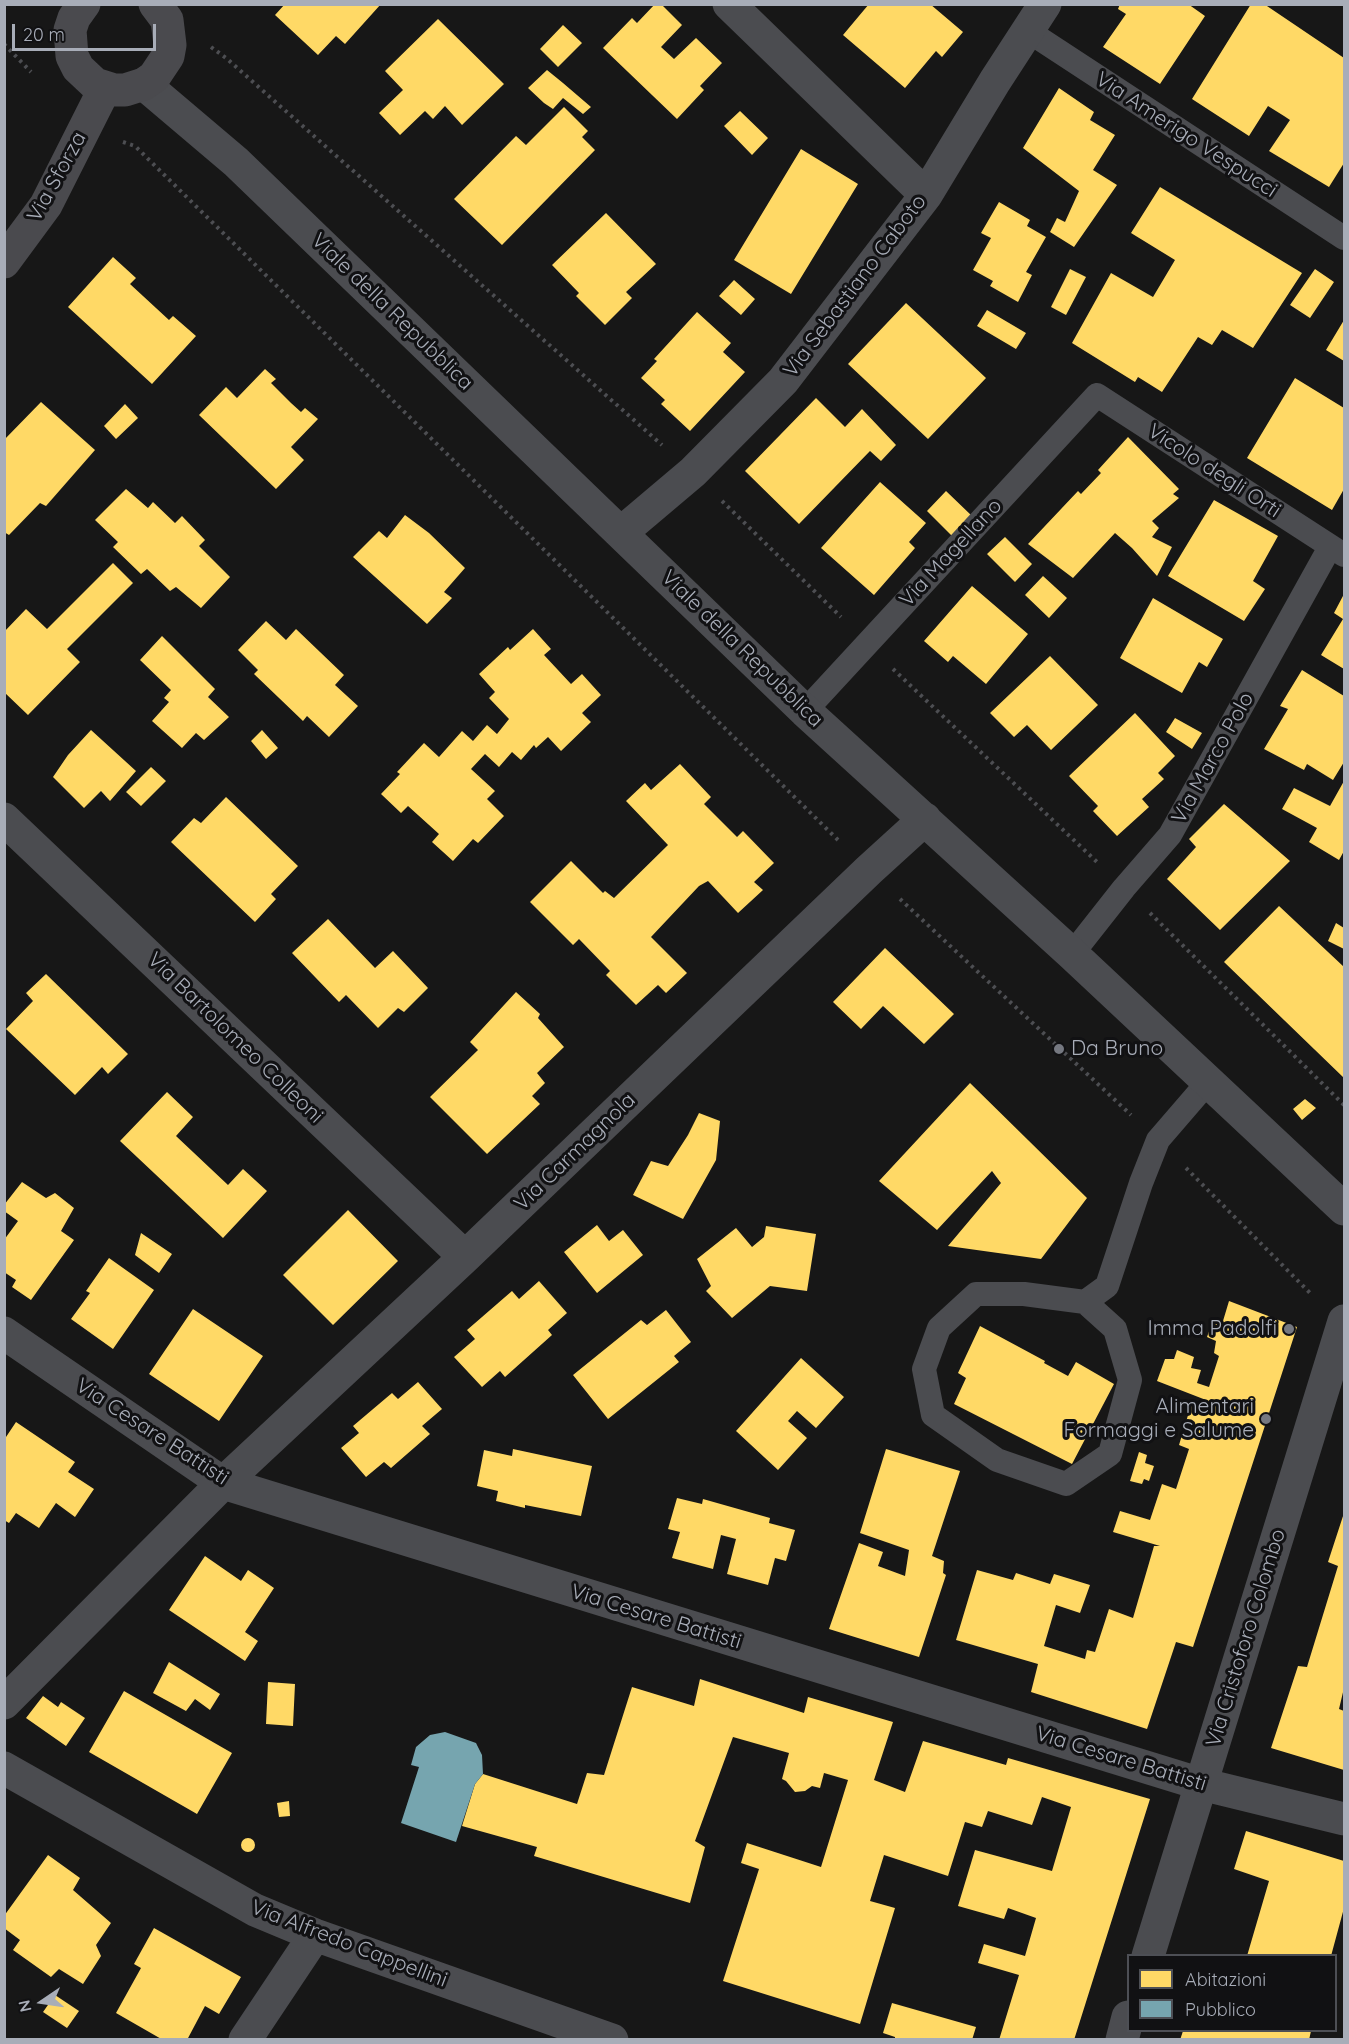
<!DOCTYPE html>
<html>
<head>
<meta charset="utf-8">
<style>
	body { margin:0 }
	#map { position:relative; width:1349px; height:2044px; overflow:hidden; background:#171717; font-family:Quicksand,sans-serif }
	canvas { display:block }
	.frame { position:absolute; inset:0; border:6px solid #a8adb8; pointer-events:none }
	.legend { position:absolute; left:1127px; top:1954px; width:210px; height:78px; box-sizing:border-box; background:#111113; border:2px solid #4d4f55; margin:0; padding:8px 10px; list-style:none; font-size:18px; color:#a8adb8 }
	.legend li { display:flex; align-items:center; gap:12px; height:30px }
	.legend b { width:30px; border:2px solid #4d4f55 }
	.north { position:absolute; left:12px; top:1972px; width:60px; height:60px; -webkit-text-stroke:4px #111113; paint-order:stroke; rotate:257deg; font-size:16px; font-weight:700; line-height:24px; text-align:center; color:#a8adb8 }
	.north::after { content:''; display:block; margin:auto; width:21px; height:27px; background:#a8adb8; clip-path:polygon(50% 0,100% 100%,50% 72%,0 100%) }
	.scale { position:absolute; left:12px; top:24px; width:144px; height:27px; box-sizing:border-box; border:3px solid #a8adb8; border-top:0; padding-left:8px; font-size:18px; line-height:21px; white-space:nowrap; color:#a8adb8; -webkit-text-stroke:4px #111113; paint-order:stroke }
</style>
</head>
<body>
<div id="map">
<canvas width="1349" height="2044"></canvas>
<div class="frame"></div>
<ul class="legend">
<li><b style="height:16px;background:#ffd966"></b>Abitazioni</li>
<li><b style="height:16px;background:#76a5af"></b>Pubblico</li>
</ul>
<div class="north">N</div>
<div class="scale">20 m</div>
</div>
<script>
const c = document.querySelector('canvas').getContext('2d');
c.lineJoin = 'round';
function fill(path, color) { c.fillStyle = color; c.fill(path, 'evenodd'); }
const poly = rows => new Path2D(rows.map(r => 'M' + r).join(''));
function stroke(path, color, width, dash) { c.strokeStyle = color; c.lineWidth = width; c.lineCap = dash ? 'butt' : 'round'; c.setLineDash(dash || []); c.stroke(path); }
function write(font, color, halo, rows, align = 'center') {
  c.font = font + ' Quicksand,sans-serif'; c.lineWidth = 6; c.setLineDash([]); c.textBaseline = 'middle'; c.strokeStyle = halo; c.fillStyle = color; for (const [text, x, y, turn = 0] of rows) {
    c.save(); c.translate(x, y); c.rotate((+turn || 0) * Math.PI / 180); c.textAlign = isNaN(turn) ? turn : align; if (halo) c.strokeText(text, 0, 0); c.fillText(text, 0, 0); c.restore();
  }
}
const homes = poly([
	[285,4,381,4,345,44,336,36,318,55,275,15],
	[655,4,661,4,682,25,661,47,674,59,696,38,722,63,700,86,704,90,677,119,603,48,632,18,637,23],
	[869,4,930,4,963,32,942,57,936,51,905,88,843,35],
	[1120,4,1188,4,1205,16,1160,84,1103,47,1126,14,1118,9],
	[1251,4,1264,4,1344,58,1344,163,1329,187,1269,151,1290,120,1284,116,1268,106,1249,136,1192,99],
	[438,19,504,84,462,125,445,106,433,119,425,111,400,135,379,113,403,90,385,71],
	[563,25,582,43,558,67,540,49],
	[547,70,563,83,591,107,583,114,563,98,553,109,544,103,528,88],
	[1059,88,1094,112,1090,120,1115,135,1093,170,1117,185,1074,247,1050,232,1057,218,1065,222,1079,191,1023,148],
	[564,107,588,131,582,137,595,150,502,245,454,199,516,136,526,145],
	[740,111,768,138,752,155,724,126],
	[801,149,858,184,791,294,734,260],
	[1160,187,1302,273,1253,348,1222,330,1212,345,1198,337,1162,392,1138,377,1135,382,1072,343,1111,273,1153,297,1175,260,1131,233],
	[999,202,1030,220,1027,226,1046,237,1026,272,1032,275,1018,302,990,286,993,281,973,270,991,238,981,233],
	[606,213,656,264,626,292,632,298,605,325,576,296,579,293,552,265],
	[113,257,136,278,130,284,169,320,173,316,196,336,152,384,68,307],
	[1070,269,1086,277,1066,315,1051,307],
	[1315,269,1334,282,1310,318,1290,305],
	[734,280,755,299,741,315,719,296],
	[906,303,986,378,928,439,848,364],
	[987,310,1026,333,1016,349,977,326],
	[697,312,731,343,723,352,745,372,690,431,661,404,665,400,641,378,657,361,654,359],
	[1344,320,1344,361,1326,350],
	[265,369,276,379,271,383,291,403,301,412,305,408,318,419,291,447,304,460,276,489,199,415,226,387,237,398],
	[1295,378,1344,408,1344,489,1332,510,1247,458],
	[816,398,845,427,862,409,896,445,881,461,870,451,799,524,745,471],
	[41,402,95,450,46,506,40,503,9,535,4,532,4,440],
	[125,404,138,418,116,439,104,426],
	[1128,437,1179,489,1173,494,1179,498,1152,521,1159,528,1152,537,1172,547,1157,576,1132,548,1115,533,1073,578,1028,544,1078,491,1081,494,1101,473,1098,470],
	[880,482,926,523,909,542,915,548,874,595,821,548],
	[126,489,148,508,153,502,175,523,182,516,205,540,199,546,230,577,201,608,176,587,170,591,147,569,141,574,113,547,118,542,95,520],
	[946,491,972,516,952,536,927,511],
	[1214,500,1278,536,1253,581,1265,589,1244,621,1168,576],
	[405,515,429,533,465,568,444,592,452,598,427,624,353,557,379,531,387,538],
	[1005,537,1032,564,1015,582,987,554],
	[113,563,133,583,67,649,80,662,28,715,4,692,4,632,26,609,47,629],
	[1043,576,1067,598,1049,618,1025,595],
	[972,586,1028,634,986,684,953,656,948,662,924,641],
	[1344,594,1344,669,1321,655,1343,619,1334,613],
	[1153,598,1223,639,1207,667,1199,662,1182,693,1120,658],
	[266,621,286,640,296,629,344,675,335,685,358,706,329,737,307,716,303,721,254,674,258,670,238,650],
	[533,629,551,649,544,655,571,684,582,674,601,695,582,713,591,722,561,751,548,737,536,748,534,745,521,760,512,752,499,767,485,754,471,769,495,791,487,799,504,816,478,843,473,839,453,861,432,842,439,834,408,806,401,813,381,794,400,774,397,772,424,743,439,757,462,731,473,741,487,725,497,734,509,719,489,698,495,692,479,674,508,647,510,650],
	[162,636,215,689,208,697,229,717,204,740,196,733,182,748,152,721,169,702,164,698,171,690,140,660],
	[1050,656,1098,705,1051,750,1027,725,1014,737,990,713],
	[1302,670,1344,696,1344,762,1333,780,1307,764,1304,770,1264,749,1288,709,1280,706],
	[1135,713,1175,756,1158,773,1164,779,1142,799,1149,807,1117,836,1093,811,1098,806,1069,776],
	[1175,718,1202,733,1192,749,1166,732],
	[91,730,136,771,110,801,101,791,84,808,53,777,68,755],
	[262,730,278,748,266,759,251,741],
	[680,764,711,797,704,804,737,837,743,831,774,863,754,882,763,890,738,913,708,881,699,886,651,937,687,973,666,993,658,985,636,1005,606,975,610,971,579,939,573,945,530,902,571,861,603,893,605,891,614,898,668,845,626,801,645,783,651,790],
	[151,767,166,781,141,806,126,792],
	[1344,781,1344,851,1339,860,1309,842,1317,828,1282,809,1294,788,1330,806],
	[226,797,298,866,271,894,276,899,255,922,171,842,194,818,201,823],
	[1224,804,1290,861,1220,930,1167,879,1196,847,1189,839],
	[1279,906,1344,967,1344,1078,1224,962],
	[328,919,375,968,393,951,428,988,404,1012,398,1008,378,1028,346,995,339,1002,292,953],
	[1336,923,1344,928,1344,949,1328,941],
	[885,948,954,1014,924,1044,883,1006,861,1029,833,1002],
	[46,974,128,1054,108,1074,102,1067,75,1095,6,1029,33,1001,26,993],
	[516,992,540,1014,538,1018,564,1047,537,1073,545,1083,532,1096,540,1104,487,1154,430,1097,478,1050,470,1042],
	[970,1083,1087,1198,1041,1259,948,1246,1001,1183,992,1171,937,1230,879,1181],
	[167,1092,193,1117,176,1136,228,1185,243,1169,267,1191,223,1238,120,1141],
	[1305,1099,1316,1108,1302,1120,1293,1109],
	[699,1113,720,1121,716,1160,683,1219,633,1195,651,1161,668,1166,688,1135],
	[22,1182,46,1198,55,1193,74,1208,61,1231,74,1240,31,1300,12,1287,16,1280,4,1272,4,1240,18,1221,4,1211,4,1205],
	[348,1210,398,1261,333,1325,283,1275],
	[597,1225,609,1241,623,1230,643,1255,597,1293,564,1252],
	[766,1226,816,1234,807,1291,770,1286,732,1318,706,1291,711,1286,697,1259,736,1228,752,1247,764,1237],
	[141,1233,172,1254,159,1273,135,1255],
	[109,1258,154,1290,113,1349,71,1319,90,1293,86,1291],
	[539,1281,567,1313,548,1330,552,1335,505,1377,500,1371,482,1387,454,1357,475,1339,467,1330,512,1291,519,1299],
	[1229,1301,1297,1327,1193,1647,1176,1642,1147,1729,1031,1692,1038,1664,956,1640,977,1570,1013,1580,1016,1573,1050,1584,1054,1574,1090,1585,1080,1613,1056,1605,1044,1646,1085,1659,1087,1650,1095,1652,1109,1609,1133,1618,1154,1546,1160,1546,1113,1532,1120,1511,1150,1520,1162,1484,1176,1489,1189,1449,1179,1445,1192,1402,1204,1407,1206,1400,1157,1381,1165,1359,1174,1359,1177,1350,1194,1357,1191,1368,1201,1370,1197,1383,1209,1387,1219,1356,1214,1353,1216,1341,1207,1337,1214,1317,1223,1321],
	[193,1309,263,1356,219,1421,149,1374],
	[666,1310,691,1342,674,1356,679,1362,608,1419,573,1375,641,1320,647,1325],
	[980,1326,1045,1361,1044,1363,1068,1376,1076,1362,1114,1384,1072,1464,954,1404,966,1378,958,1373],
	[801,1358,844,1397,816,1428,797,1411,788,1421,807,1438,778,1470,736,1431],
	[418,1382,442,1409,422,1426,430,1434,391,1468,384,1462,366,1477,341,1448,359,1433,353,1426,392,1393,398,1399],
	[16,1422,75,1462,68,1472,94,1489,75,1517,56,1503,39,1528,16,1513,9,1523,4,1520,4,1440],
	[513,1449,592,1466,581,1516,525,1505,525,1508,496,1501,498,1491,477,1486,484,1450,512,1456],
	[886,1449,960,1471,932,1556,944,1561,943,1573,946,1575,919,1657,829,1629,859,1543,883,1552,878,1566,905,1576,909,1550,860,1533],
	[1139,1452,1147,1455,1145,1463,1154,1466,1149,1481,1144,1479,1142,1484,1130,1481],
	[677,1498,702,1504,703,1499,770,1518,769,1523,795,1530,786,1561,775,1558,768,1585,727,1574,736,1539,721,1535,713,1569,672,1558,680,1532,668,1529],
	[1344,1513,1344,1688,1339,1709,1344,1711,1344,1770,1271,1748,1298,1666,1307,1667,1338,1566,1328,1562],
	[205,1556,241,1581,248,1570,274,1588,245,1632,258,1641,245,1661,169,1610],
	[169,1662,220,1694,210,1710,195,1699,186,1711,153,1693],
	[700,1679,804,1713,808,1697,893,1722,874,1780,905,1792,923,1741,1006,1765,1008,1758,1150,1799,1074,2040,999,2040,1019,1975,978,1963,984,1944,1025,1956,1036,1918,1008,1908,1004,1919,958,1906,975,1850,1052,1871,1071,1807,1042,1797,1032,1825,988,1811,982,1827,965,1822,948,1876,884,1855,870,1901,895,1908,860,2024,723,1981,759,1869,741,1863,747,1843,821,1867,848,1780,824,1773,820,1788,812,1786,805,1791,795,1792,786,1781,782,1779,789,1753,733,1737,695,1841,705,1847,690,1903,534,1856,537,1847,462,1826,475,1784,483,1774,577,1804,587,1773,604,1775,632,1687,694,1706],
	[268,1682,295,1684,293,1726,266,1724],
	[124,1691,232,1753,197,1814,89,1752],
	[43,1696,58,1707,61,1702,85,1718,66,1746,26,1718],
	[289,1801,290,1816,279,1817,277,1803],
	[1246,1831,1344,1861,1344,1908,1331,1956,1247,1956,1269,1881,1234,1869],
	'241 1845a7 7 0 1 1 14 0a7 7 0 1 1-14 0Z',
	[48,1855,80,1878,73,1890,111,1923,96,1945,101,1956,83,1984,59,1969,51,1977,13,1950,20,1940,4,1928,4,1916],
	[154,1928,241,1977,219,2014,205,2006,187,2040,163,2040,116,2013,141,1968,134,1964],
	[55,1995,79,2011,67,2028,43,2012],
	[892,2003,976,2027,972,2040,895,2040,895,2037,883,2033],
	[1183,2031,1311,2031,1309,2040,1180,2040]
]);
const public = poly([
	[445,1732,476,1743,482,1755,483,1774,475,1784,456,1842,401,1823,419,1767,411,1765,416,1747,430,1735]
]);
const path = poly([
	[4,44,31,72],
	[211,47,226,58,662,445],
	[123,142,135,146,838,840],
	[722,501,841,617],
	[893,669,1097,862],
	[900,899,1131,1115],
	[1150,913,1344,1105],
	[1186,1168,1312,1295]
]);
const lane = poly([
	[1028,31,1344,238],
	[805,711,1097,395,1344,555],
	[1072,954,1124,888,1170,835,1330,547],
	[1085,1302,1115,1329,1130,1380,1110,1454,1066,1484,997,1460,933,1415,924,1369,939,1328,976,1294,1024,1294,1085,1302,1107,1286,1141,1183,1158,1140,1208,1082]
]);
const street = poly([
	[729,4,926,195],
	[144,84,236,162,805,711,1072,954,1344,1209],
	[622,532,693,472,783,381,926,195,995,81,1045,4],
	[4,819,465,1257],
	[4,1333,223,1483,1201,1784,1344,1819],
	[4,1703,223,1483,465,1257,869,870,925,819],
	[4,1768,255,1910,315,1935,612,2040],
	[1148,1956,1344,1321],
	[245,2040,315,1935],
	[1122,2040,1128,2017]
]);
const secondary = poly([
	[84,4,74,18,70,30,72,56,78,68,95,84,114,90,125,90,144,84,154,77,168,56,170,45,167,20,155,4],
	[4,262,46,205,105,88]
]);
const markers = [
	[1059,1049,6,"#757880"],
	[1289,1329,6,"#757880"],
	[1266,1419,6,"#757880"]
];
const streetNames = [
	["Via Amerigo Vespucci",1186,135,33],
	["Via Sforza",57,177,-61],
	["Via Sebastiano Caboto",855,286,-53],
	["Viale della Repubblica",392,312,44],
	["Vicolo degli Orti",1214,471,33],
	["Via Magellano",951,553,-47],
	["Viale della Repubblica",742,649,44],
	["Via Marco Polo",1213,758,-61],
	["Via Bartolomeo Colleoni",235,1038,44],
	["Via Carmagnola",575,1152,-44],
	["Via Cesare Battisti",152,1432,33],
	["Via Cesare Battisti",656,1617,17],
	["Via Cristoforo Colombo",1246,1638,-73],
	["Via Cesare Battisti",1121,1759,17],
	["Via Alfredo Cappellini",349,1944,21]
];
const poiNames = [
	["Da Bruno",1071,1049,"left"],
	["Imma Padolfi",1277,1329],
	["Alimentari",1254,1407],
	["Formaggi e Salume",1254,1431]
];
fill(homes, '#ffd966');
fill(public, '#76a5af');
stroke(path, '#4d4e52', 4, [3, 4.5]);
stroke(lane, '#4b4c50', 24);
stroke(street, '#4b4c50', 33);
stroke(secondary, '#4a4a4e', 33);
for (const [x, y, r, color] of markers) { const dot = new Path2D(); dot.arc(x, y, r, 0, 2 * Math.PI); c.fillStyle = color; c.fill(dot); stroke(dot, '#111113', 2); }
write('21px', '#a8adb8', '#111113', streetNames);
write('21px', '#a8adb8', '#111113', poiNames, 'right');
</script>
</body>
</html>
